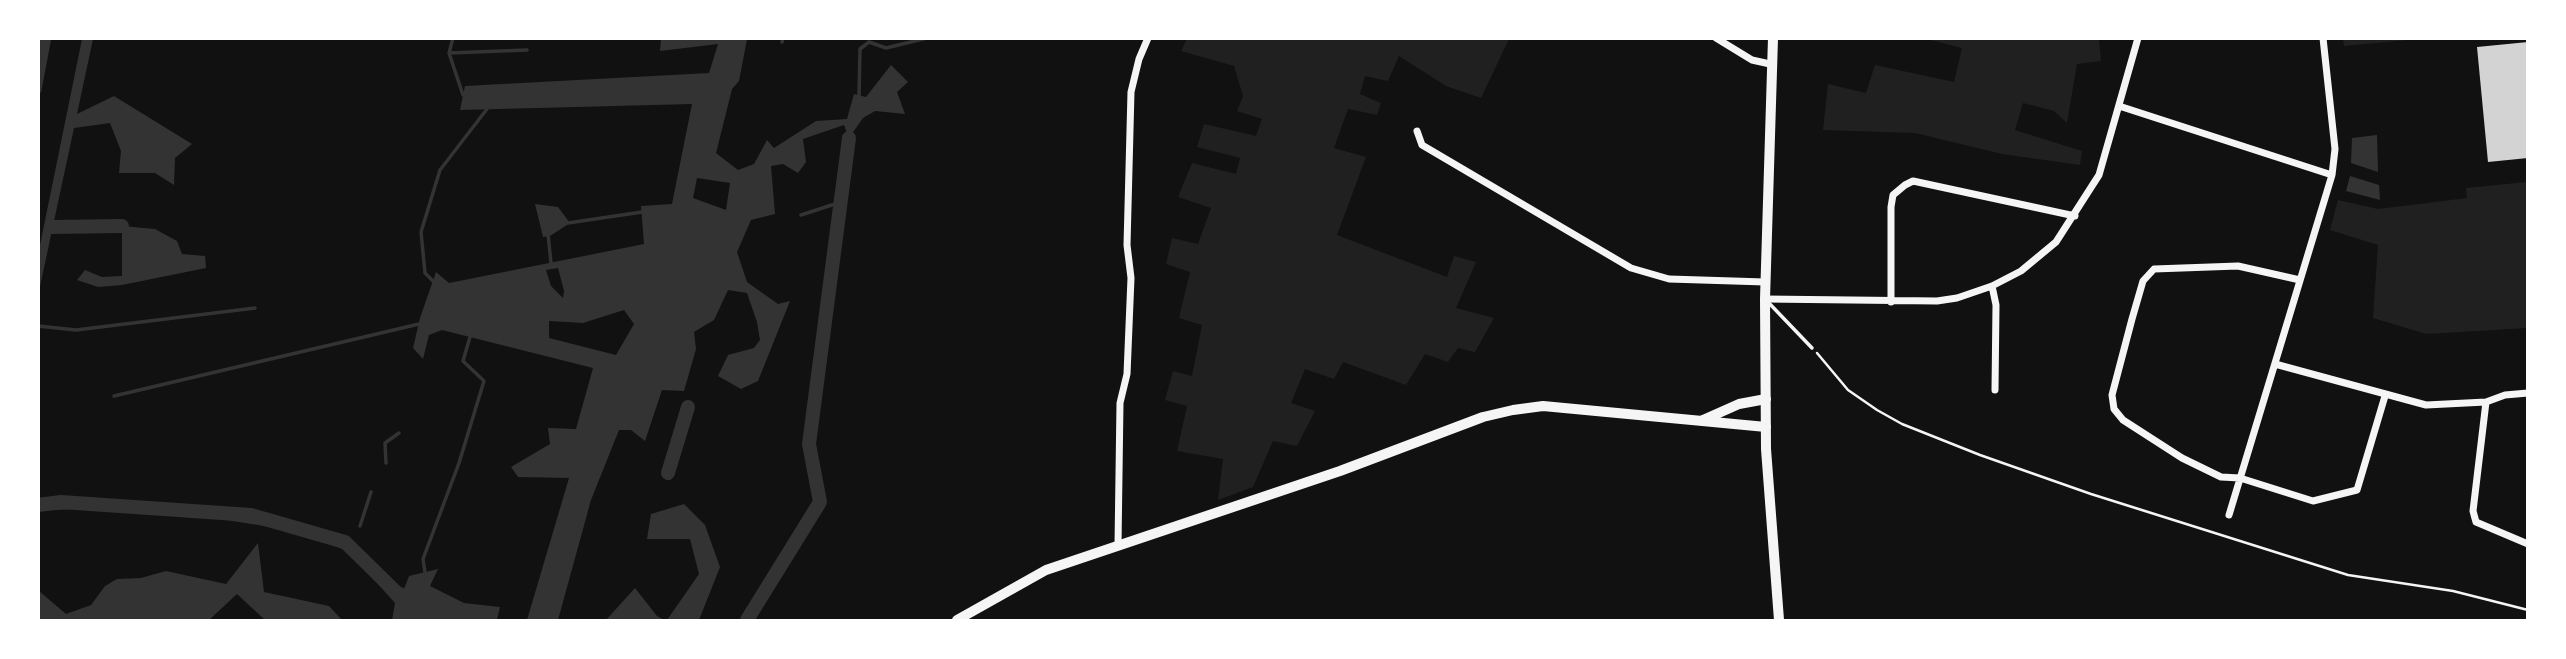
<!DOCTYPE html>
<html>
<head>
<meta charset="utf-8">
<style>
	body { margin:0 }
	#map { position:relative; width:2566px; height:659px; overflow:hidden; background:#111; font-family:"Asap Condensed",sans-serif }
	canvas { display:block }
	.frame { position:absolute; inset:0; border:40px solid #fff; pointer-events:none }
</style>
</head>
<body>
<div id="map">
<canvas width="2566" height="659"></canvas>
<div class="frame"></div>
</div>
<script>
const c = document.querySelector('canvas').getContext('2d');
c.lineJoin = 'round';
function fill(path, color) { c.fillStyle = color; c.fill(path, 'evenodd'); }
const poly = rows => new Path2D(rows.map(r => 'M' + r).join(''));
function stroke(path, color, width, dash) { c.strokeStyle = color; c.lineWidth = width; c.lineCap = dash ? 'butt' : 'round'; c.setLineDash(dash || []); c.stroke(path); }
const green = poly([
	[2343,38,2418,38,2418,39,2344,46],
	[1443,39,1509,39,1481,98,1446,86,1399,56,1388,81,1365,76,1360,94,1381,103,1377,115,1348,109,1334,148,1366,157,1337,235,1447,277,1454,256,1476,262,1456,308,1494,318,1475,352,1458,348,1448,362,1425,354,1406,385,1343,362,1334,379,1305,369,1291,403,1315,411,1297,446,1273,441,1253,487,1218,500,1223,459,1177,451,1187,406,1165,400,1173,371,1192,376,1202,325,1179,318,1190,272,1166,264,1172,238,1198,244,1211,208,1178,197,1192,163,1236,174,1240,158,1197,147,1204,124,1256,136,1262,119,1237,111,1243,96,1234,66,1181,51,1187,39],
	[1927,39,2099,39,2101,61,2077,64,2067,123,2054,111,2023,103,2015,130,2082,151,2080,165,2002,154,1915,133,1823,130,1828,84,1866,93,1875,65,1954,82,1962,48],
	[2527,182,2527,328,2426,334,2373,318,2378,245,2330,230,2338,200,2378,209,2467,198,2466,188]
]);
const water = poly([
	[38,39,51,40,41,93,38,91],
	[82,39,93,39,77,114,114,96,192,144,175,158,174,185,155,173,119,173,121,151,110,123,74,128,39,291,39,250],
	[661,39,747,39,739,81,732,89,716,153,738,170,754,164,767,140,774,148,816,121,847,119,854,94,866,97,891,65,908,82,897,92,905,114,875,111,863,118,849,138,844,125,803,139,806,162,798,173,783,164,771,166,775,214,751,220,737,252,747,282,778,304,790,301,758,381,741,389,718,376,728,355,754,348,760,340,757,322,747,293,728,290,714,320,694,332,696,349,684,391,662,390,645,441,631,430,619,430,591,500,558,620,527,620,569,478,518,477,511,467,550,444,548,428,576,429,593,368,442,330,429,335,423,359,413,348,420,318,436,272,449,283,644,244,641,206,672,204,692,104,460,110,465,86,709,73,718,44,660,51],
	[697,178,730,183,726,210,693,198],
	[558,268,564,291,563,298,551,286,546,270],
	[624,310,634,324,616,355,549,338,549,321,583,323],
	[2377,135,2378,172,2351,163,2352,138],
	[2350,176,2379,185,2380,200,2346,191],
	[535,204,558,207,570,223,550,236,543,237],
	[122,226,155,229,177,241,182,254,205,256,206,268,122,285,98,287,77,280,85,270,102,277,122,276],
	[684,504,705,525,720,567,699,620,667,620,699,574,690,539,647,539,651,514],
	[62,505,195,510,301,528,352,547,401,597,409,576,438,569,430,586,464,603,500,607,497,620,392,620,395,603,348,551,289,530,182,513,74,509,39,511,39,507],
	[258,543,264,592,329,606,342,620,265,620,237,594,209,620,39,620,39,591,66,614,91,605,105,586,117,579,141,578,166,571,226,584],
	[635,588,657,616,664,620,606,620]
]);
const stream = poly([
	[453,38,449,53,463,95],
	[782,42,783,38],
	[449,53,527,50],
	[859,96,860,49,869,42,886,48,927,38],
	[801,215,838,203],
	[568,223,642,212],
	[548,234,551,263],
	[433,281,425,273,421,232,440,170,487,109],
	[38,326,76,330,255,308],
	[114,396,419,324],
	[386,463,385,443,399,433],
	[360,526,371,492],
	[425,572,423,559,459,463,484,381,463,361,470,337]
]);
const canal = poly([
	[52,227,122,226],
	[668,473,688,407],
	[38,505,61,502,251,515,345,542,397,593,418,601],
	[747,620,820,502,809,444,849,138]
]);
const building = poly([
	[2528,42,2528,158,2488,162,2477,47]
]);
const path = poly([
	[1817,353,1848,390,1877,410,1902,424,1980,455,2091,494,2348,575,2453,591,2528,610]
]);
const service = poly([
	[1767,301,1812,348]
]);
const minor = poly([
	[1716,38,1752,60,1770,64],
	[2119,106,2332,175],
	[1417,131,1422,145,1631,268,1669,279,1765,282],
	[2300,280,2238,266,2154,269,2143,281,2132,319,2112,395,2114,409,2123,420,2182,458,2221,477,2240,478,2313,501,2357,490,2385,396],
	[1992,286,1996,305,1995,390],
	[1765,299,1937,301,1957,298,1992,286,2021,271,2056,242,2099,175,2138,38],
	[1891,302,1891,207,1893,195,1905,185,1913,181,2075,216],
	[2275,364,2426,405,2486,402,2505,395,2528,393],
	[2486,402,2473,511,2476,522,2528,544],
	[2229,515,2332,175,2335,149,2323,38],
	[1118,545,1120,403,1127,374,1131,278,1127,245,1131,92,1139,59,1148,38]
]);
const tertiary = poly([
	[1703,420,1739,404,1766,399],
	[957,620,1046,570,1340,471,1483,417,1513,410,1543,406,1766,427]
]);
const secondary = poly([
	[1773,38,1765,299,1766,449,1779,620]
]);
fill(green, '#202020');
fill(water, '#333');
stroke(stream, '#333', 3.5);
stroke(canal, '#333', 14);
fill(building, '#d3d3d3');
stroke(path, '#f5f5f5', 2.5);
stroke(service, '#f5f5f5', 3.5);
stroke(minor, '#f5f5f5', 7);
stroke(tertiary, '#f5f5f5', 10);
stroke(secondary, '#f5f5f5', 10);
</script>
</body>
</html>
